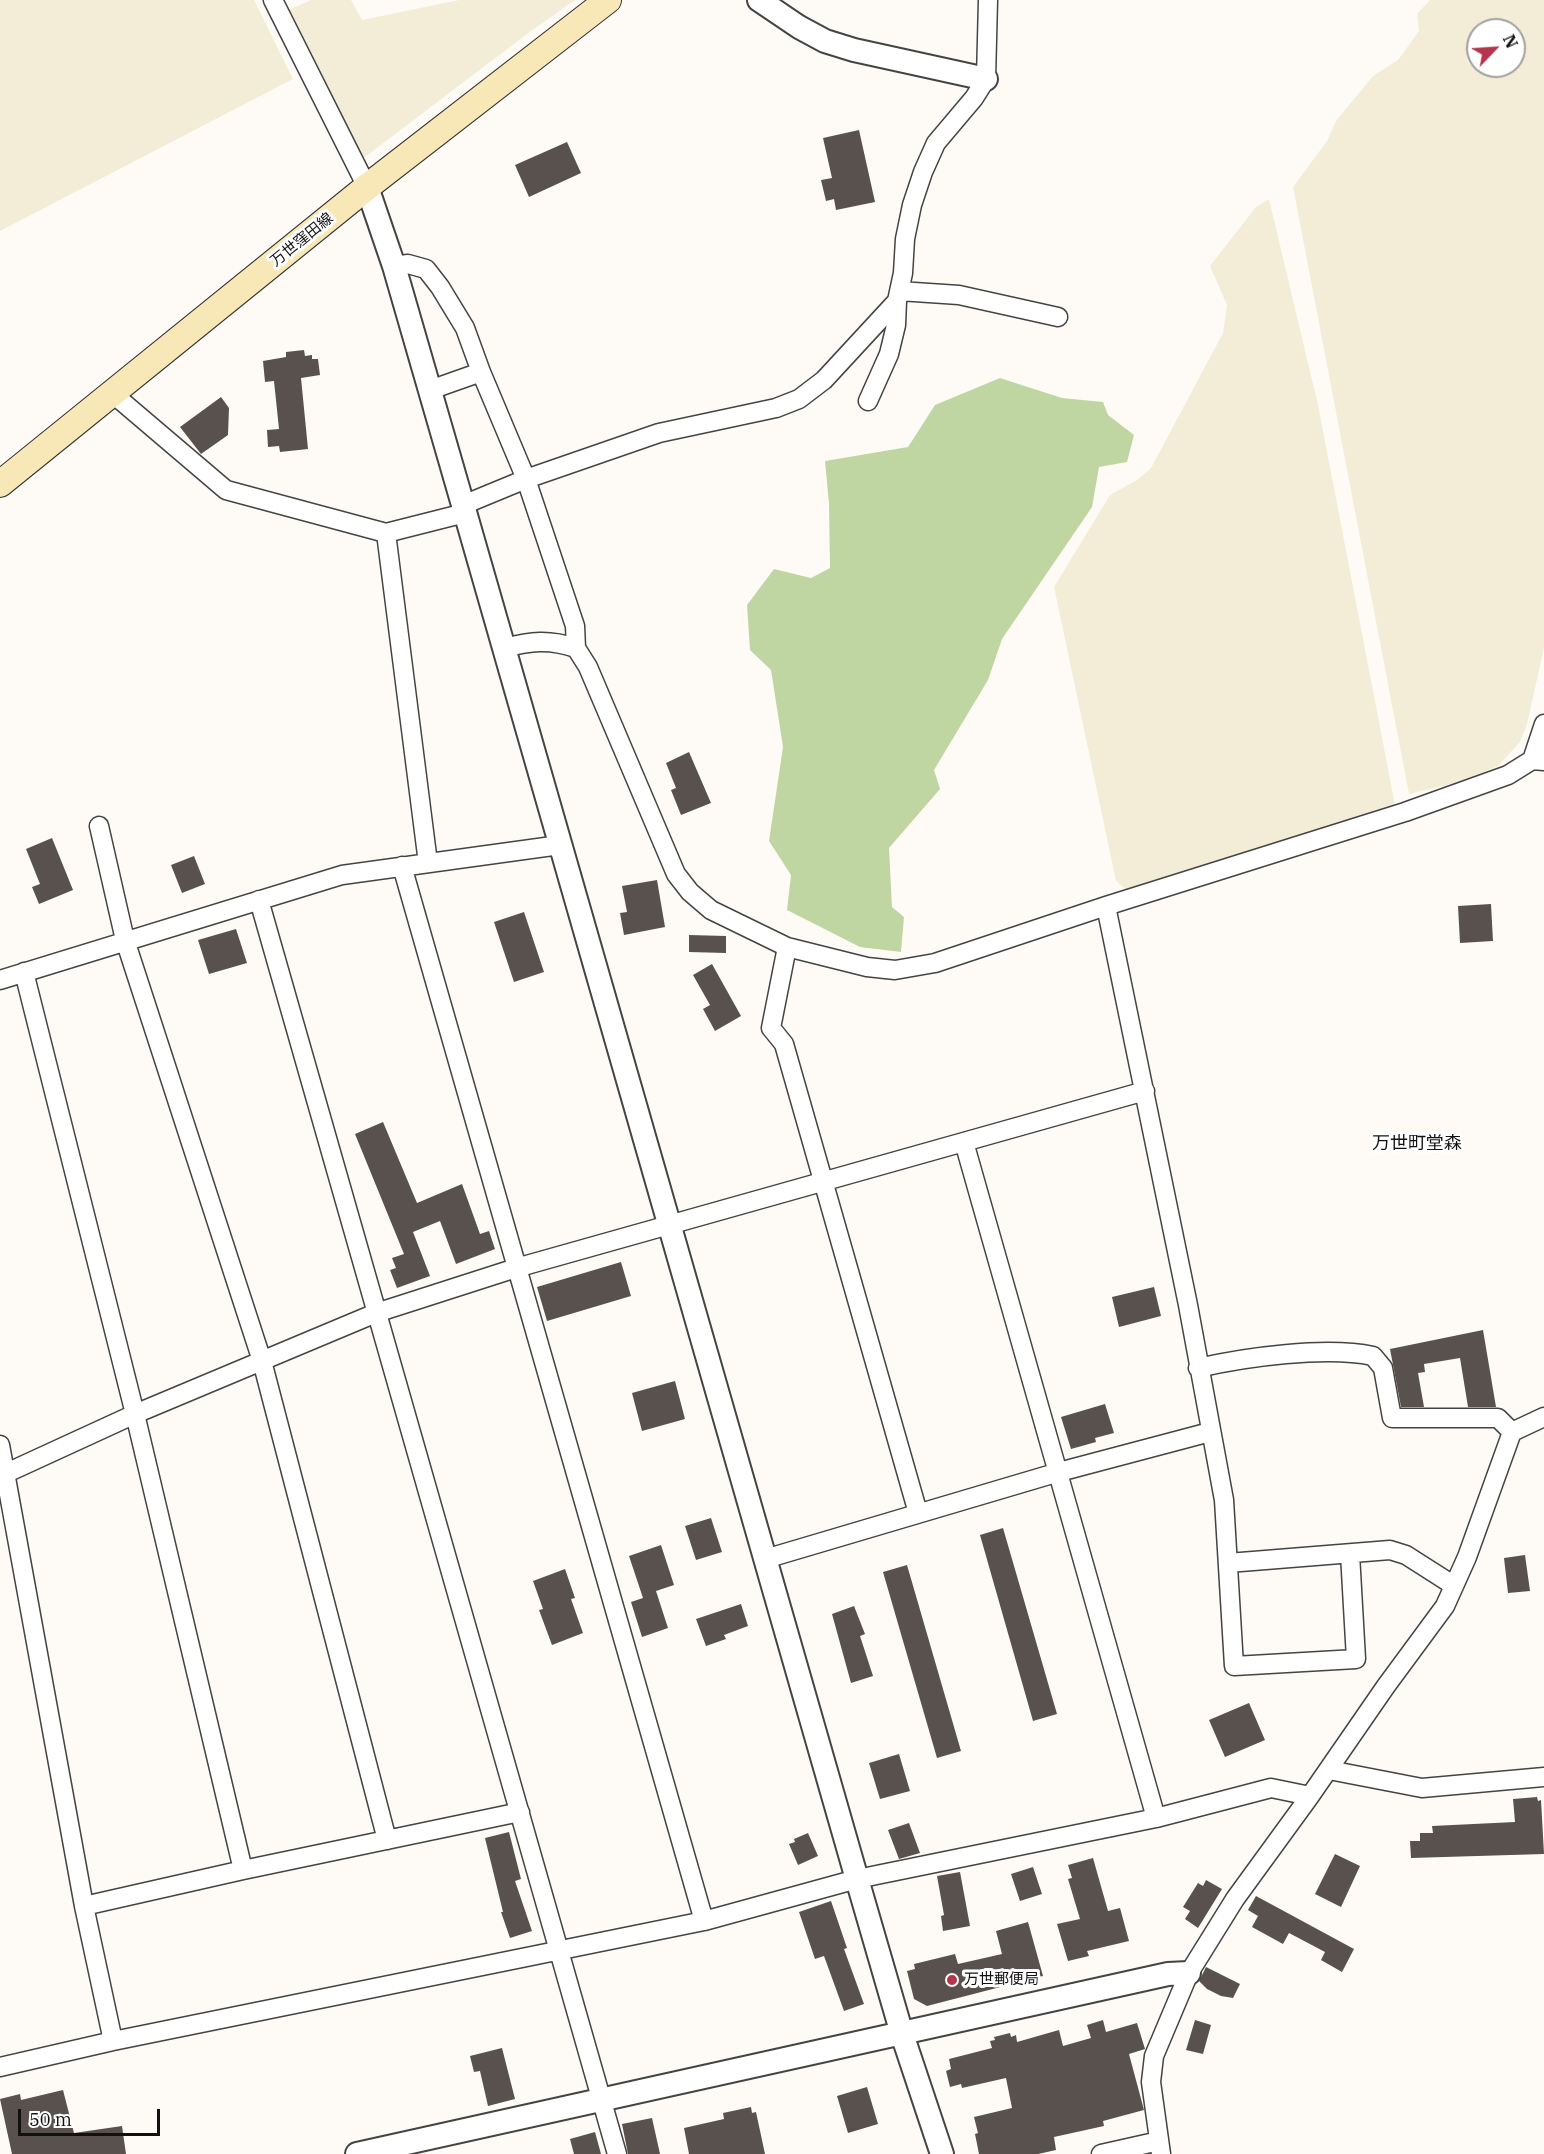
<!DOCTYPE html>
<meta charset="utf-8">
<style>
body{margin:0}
#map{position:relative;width:1544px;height:2154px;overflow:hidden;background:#fefbf6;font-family:"IBM Plex Serif",serif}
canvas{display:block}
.north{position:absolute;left:1466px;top:18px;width:60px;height:60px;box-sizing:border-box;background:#fff;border:2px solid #a0a0a0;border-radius:50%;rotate:65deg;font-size:16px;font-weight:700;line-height:24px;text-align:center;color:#111}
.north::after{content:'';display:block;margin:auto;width:21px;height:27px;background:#b5354b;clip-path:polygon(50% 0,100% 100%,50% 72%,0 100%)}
.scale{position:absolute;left:18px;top:2109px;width:142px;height:27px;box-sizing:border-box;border:3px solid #111;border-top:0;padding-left:8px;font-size:18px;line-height:21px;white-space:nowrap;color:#111;-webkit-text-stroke:4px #fff;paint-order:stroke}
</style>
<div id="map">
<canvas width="1544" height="2154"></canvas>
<div class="north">N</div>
<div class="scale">50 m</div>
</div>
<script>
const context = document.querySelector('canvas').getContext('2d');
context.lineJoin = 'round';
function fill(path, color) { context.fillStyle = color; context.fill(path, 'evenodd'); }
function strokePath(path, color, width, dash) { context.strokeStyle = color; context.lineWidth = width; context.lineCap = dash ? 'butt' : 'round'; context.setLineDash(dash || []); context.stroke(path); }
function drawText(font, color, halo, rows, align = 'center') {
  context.font = font + ' "IBM Plex Serif","Noto Sans JP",serif'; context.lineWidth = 6; context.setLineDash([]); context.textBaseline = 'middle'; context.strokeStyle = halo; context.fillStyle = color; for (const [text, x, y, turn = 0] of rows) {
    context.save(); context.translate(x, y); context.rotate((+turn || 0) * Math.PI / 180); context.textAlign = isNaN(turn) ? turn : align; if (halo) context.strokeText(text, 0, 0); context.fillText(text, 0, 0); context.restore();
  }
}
fill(new Path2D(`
 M0,0H254L293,79L0,231Z
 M311,0H351L362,20L459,0H575L531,31L361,160L286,11Z
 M1430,0H1544V648L1527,724L1520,742L1498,766L1463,781L1409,794L1293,187L1327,141L1336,121L1373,76L1398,60L1419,31L1417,14ZM1478,30H1514V66H1478Z
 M1269,199L1318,405L1395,805L1128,891L1116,881L1054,587L1110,495L1137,480L1151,468L1223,333L1227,305L1210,266L1256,207Z`), '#f3edd7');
fill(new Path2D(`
 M1000,378L1062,398L1103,402L1108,415L1134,435L1127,462L1099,467L1092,507L1002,639L988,680L934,770L940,789L889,848L892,907L904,917L901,952L860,947L787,910L791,875L769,841L783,747L771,670L750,650L747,605L774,569L811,578L830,568L829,504L825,461L908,447L935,405Z`), '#c0d6a2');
fill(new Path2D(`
 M859,130L875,202L836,210L834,199L826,201L821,180L832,178L823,138Z
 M567,142L581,173L529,197L515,165Z
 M304,350L305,356L312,355V359H318L320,375L301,378L308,449L280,452L279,446L268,447L267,430L279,429L274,381L265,382L263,361L286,357V352Z
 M221,397L229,408L228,435L201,454L180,427Z
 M689,752L711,803L681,815L671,790L676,788L666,763Z
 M52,838L73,890L39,904L32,887L40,884L26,849Z
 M194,856L205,884L182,893L171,865Z
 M657,880L665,927L624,935L620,913L627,912L622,886Z
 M1491,904L1493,941L1460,943L1458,906Z
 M524,912L544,972L514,982L494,922Z
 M236,929L247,963L209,974L198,940Z
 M689,935L726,936V953L689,952Z
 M712,964L741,1016L715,1031L703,1009L710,1005L693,975Z
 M383,1122L417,1203L462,1184L480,1234L489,1231L495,1249L456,1264L440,1221L413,1232L430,1276L397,1288L390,1270L396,1268L392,1258L404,1254L355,1134Z
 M621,1262L631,1296L547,1321L537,1287Z
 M1154,1287L1161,1316L1119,1327L1112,1297Z
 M1483,1330L1496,1407H1468L1460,1358L1424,1364L1425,1372L1418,1373L1424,1407H1401L1390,1349Z
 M675,1381L685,1419L642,1431L632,1393Z
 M1105,1404L1114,1433L1095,1438L1096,1442L1071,1449L1061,1417Z
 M711,1518L722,1552L696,1560L685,1526Z
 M1003,1528L1057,1714L1033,1721L980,1535Z
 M661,1545L674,1585L656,1591L668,1628L642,1637L631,1602L643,1598L629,1556Z
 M1525,1555L1530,1591L1508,1593L1504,1558Z
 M907,1565L961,1751L937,1758L883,1572Z
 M565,1569L575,1598L571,1599L583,1633L552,1645L539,1610L543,1609L533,1581Z
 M741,1604L748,1626L724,1635L726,1639L706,1646L696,1619Z
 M854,1606L865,1634L860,1636L873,1676L851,1683L832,1614Z
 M1249,1703L1265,1740L1225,1757L1209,1720Z
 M899,1754L910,1791L880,1799L869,1763Z
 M1537,1797L1538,1801L1541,1800L1544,1854L1411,1858L1410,1841H1420V1833H1433L1432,1826L1515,1822L1513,1799Z
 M909,1823L920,1853L899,1859L888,1830Z
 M509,1832L521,1879L515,1881L532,1931L510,1938L501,1912H503L485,1838Z
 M808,1833L818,1856L798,1865L789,1844L795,1842L794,1839Z
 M1335,1854L1360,1866L1341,1907L1315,1894Z
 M1093,1858L1108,1911L1120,1908L1129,1941L1087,1951L1089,1956L1068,1961L1057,1924L1080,1919L1068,1879L1072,1878L1068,1865Z
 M1033,1867L1042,1894L1020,1901L1011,1874Z
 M960,1872L970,1926L943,1931L941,1916L944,1915L937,1876Z
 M1206,1880L1222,1889L1198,1928L1185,1919L1190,1911L1183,1907L1198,1883L1203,1886Z
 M1256,1896L1354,1949L1342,1972L1321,1960L1325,1952L1289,1933L1283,1944L1252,1927L1258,1916L1248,1910Z
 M831,1901L847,1948L844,1949L864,2004L844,2011L824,1956L815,1959L799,1912Z
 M1028,1922L1043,1976L927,2006L914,1999L907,1971L915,1969L914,1964L955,1954L958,1964L1002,1954L996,1931Z
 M1206,1967L1240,1984L1233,1998L1221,1996L1207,1989L1199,1981Z
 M1103,2020L1106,2032L1137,2023L1145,2049L1129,2054L1144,2110L1103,2121L1104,2126L1054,2137L1056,2150L1038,2154H979L975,2134L978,2133L974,2117L1012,2108L1006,2078L962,2088L961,2084L950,2087L946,2071L951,2069L949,2059L992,2048L990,2041L995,2040L994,2037L1010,2033L1011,2037L1016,2035L1017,2042L1059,2030L1063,2046L1091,2038L1087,2025Z
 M1195,2020L1211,2025L1203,2054L1186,2050Z
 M502,2048L515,2099L488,2106L480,2071L474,2072L470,2056Z
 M867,2087L878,2124L848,2133L837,2096Z
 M63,2090L74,2133L122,2126L126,2154H12L0,2099L20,2094L21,2100Z
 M751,2107L752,2113L756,2112L765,2154H689L684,2128L724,2119L723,2113Z
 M652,2118L660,2154H628L622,2124Z
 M595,2132L601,2154H574L570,2139Z`), '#59514e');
const minor = new Path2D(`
 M273,0L367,187
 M394,266L408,264L426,269L440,287L465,328L481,372L526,479L575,626L576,648L588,667L676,874L690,892L711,910L787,947L867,967L895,970L935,963L1106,906L1405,812L1508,775L1532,760L1544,761
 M899,291L959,295L1058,317
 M430,390L481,372
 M112,393L226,490L386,533L465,513
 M868,401L889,354L896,325L897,301L903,273L905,239L912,205L923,172L936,143L974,98L986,79L988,0
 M463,505L526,479L659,433L776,408L799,399L824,380L897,301
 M386,533L428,863
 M504,648C531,641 549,639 576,648
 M1532,760L1544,724
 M99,826L125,940L262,1361L387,1840
 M402,866L704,1921
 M259,900L617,2154
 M1106,906L1188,1305L1224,1500L1234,1666L1356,1659L1350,1554
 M787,947L771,1028L784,1044L918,1513
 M24,972L135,1414L243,1870
 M0,980L342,875L560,845
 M964,1142L1156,1818
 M1198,1368C1246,1357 1326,1346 1373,1356L1383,1368L1392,1418H1498L1512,1432
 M0,1445L84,1906L113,2041
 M0,1476L135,1414L376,1313L516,1268L1145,1091
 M765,1559L1059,1472L1210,1432
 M1228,1563L1390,1550L1406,1555L1453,1585
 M1329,1770L1422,1788L1544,1777
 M84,1906L243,1870L520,1812
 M0,2067L113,2041L704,1921L857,1879L1156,1818L1271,1788L1310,1796
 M1101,2154L1159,2141
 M1161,2154L1151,2082L1154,2056L1189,1973L1235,1899L1310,1796L1386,1686L1445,1606L1467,1557L1512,1432L1544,1417`);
const tertiary = new Path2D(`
 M759,0L799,27L825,41L854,50L986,79
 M367,187L394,266L463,505L857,1879L902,2034L942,2154
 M357,2154L1168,1974L1189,1973`);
const secondary = new Path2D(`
 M0,484L367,187L608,0`);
strokePath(minor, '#444', 21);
strokePath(tertiary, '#444', 26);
strokePath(secondary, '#333', 28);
strokePath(minor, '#fff', 18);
strokePath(tertiary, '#fff', 22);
strokePath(secondary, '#f8e8b7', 26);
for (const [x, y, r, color] of [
 [952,1980,6,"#b5354b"]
]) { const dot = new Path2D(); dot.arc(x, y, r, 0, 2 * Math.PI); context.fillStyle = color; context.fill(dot); strokePath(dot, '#fff', 2); }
drawText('15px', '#111', '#fff', [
 ["万世窪田線",302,240,-39]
]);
drawText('15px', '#111', '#fff', [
 ["万世郵便局",964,1980]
], 'left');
drawText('18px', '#111', '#fff', [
 ["万世町堂森",1417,1144]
]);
</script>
